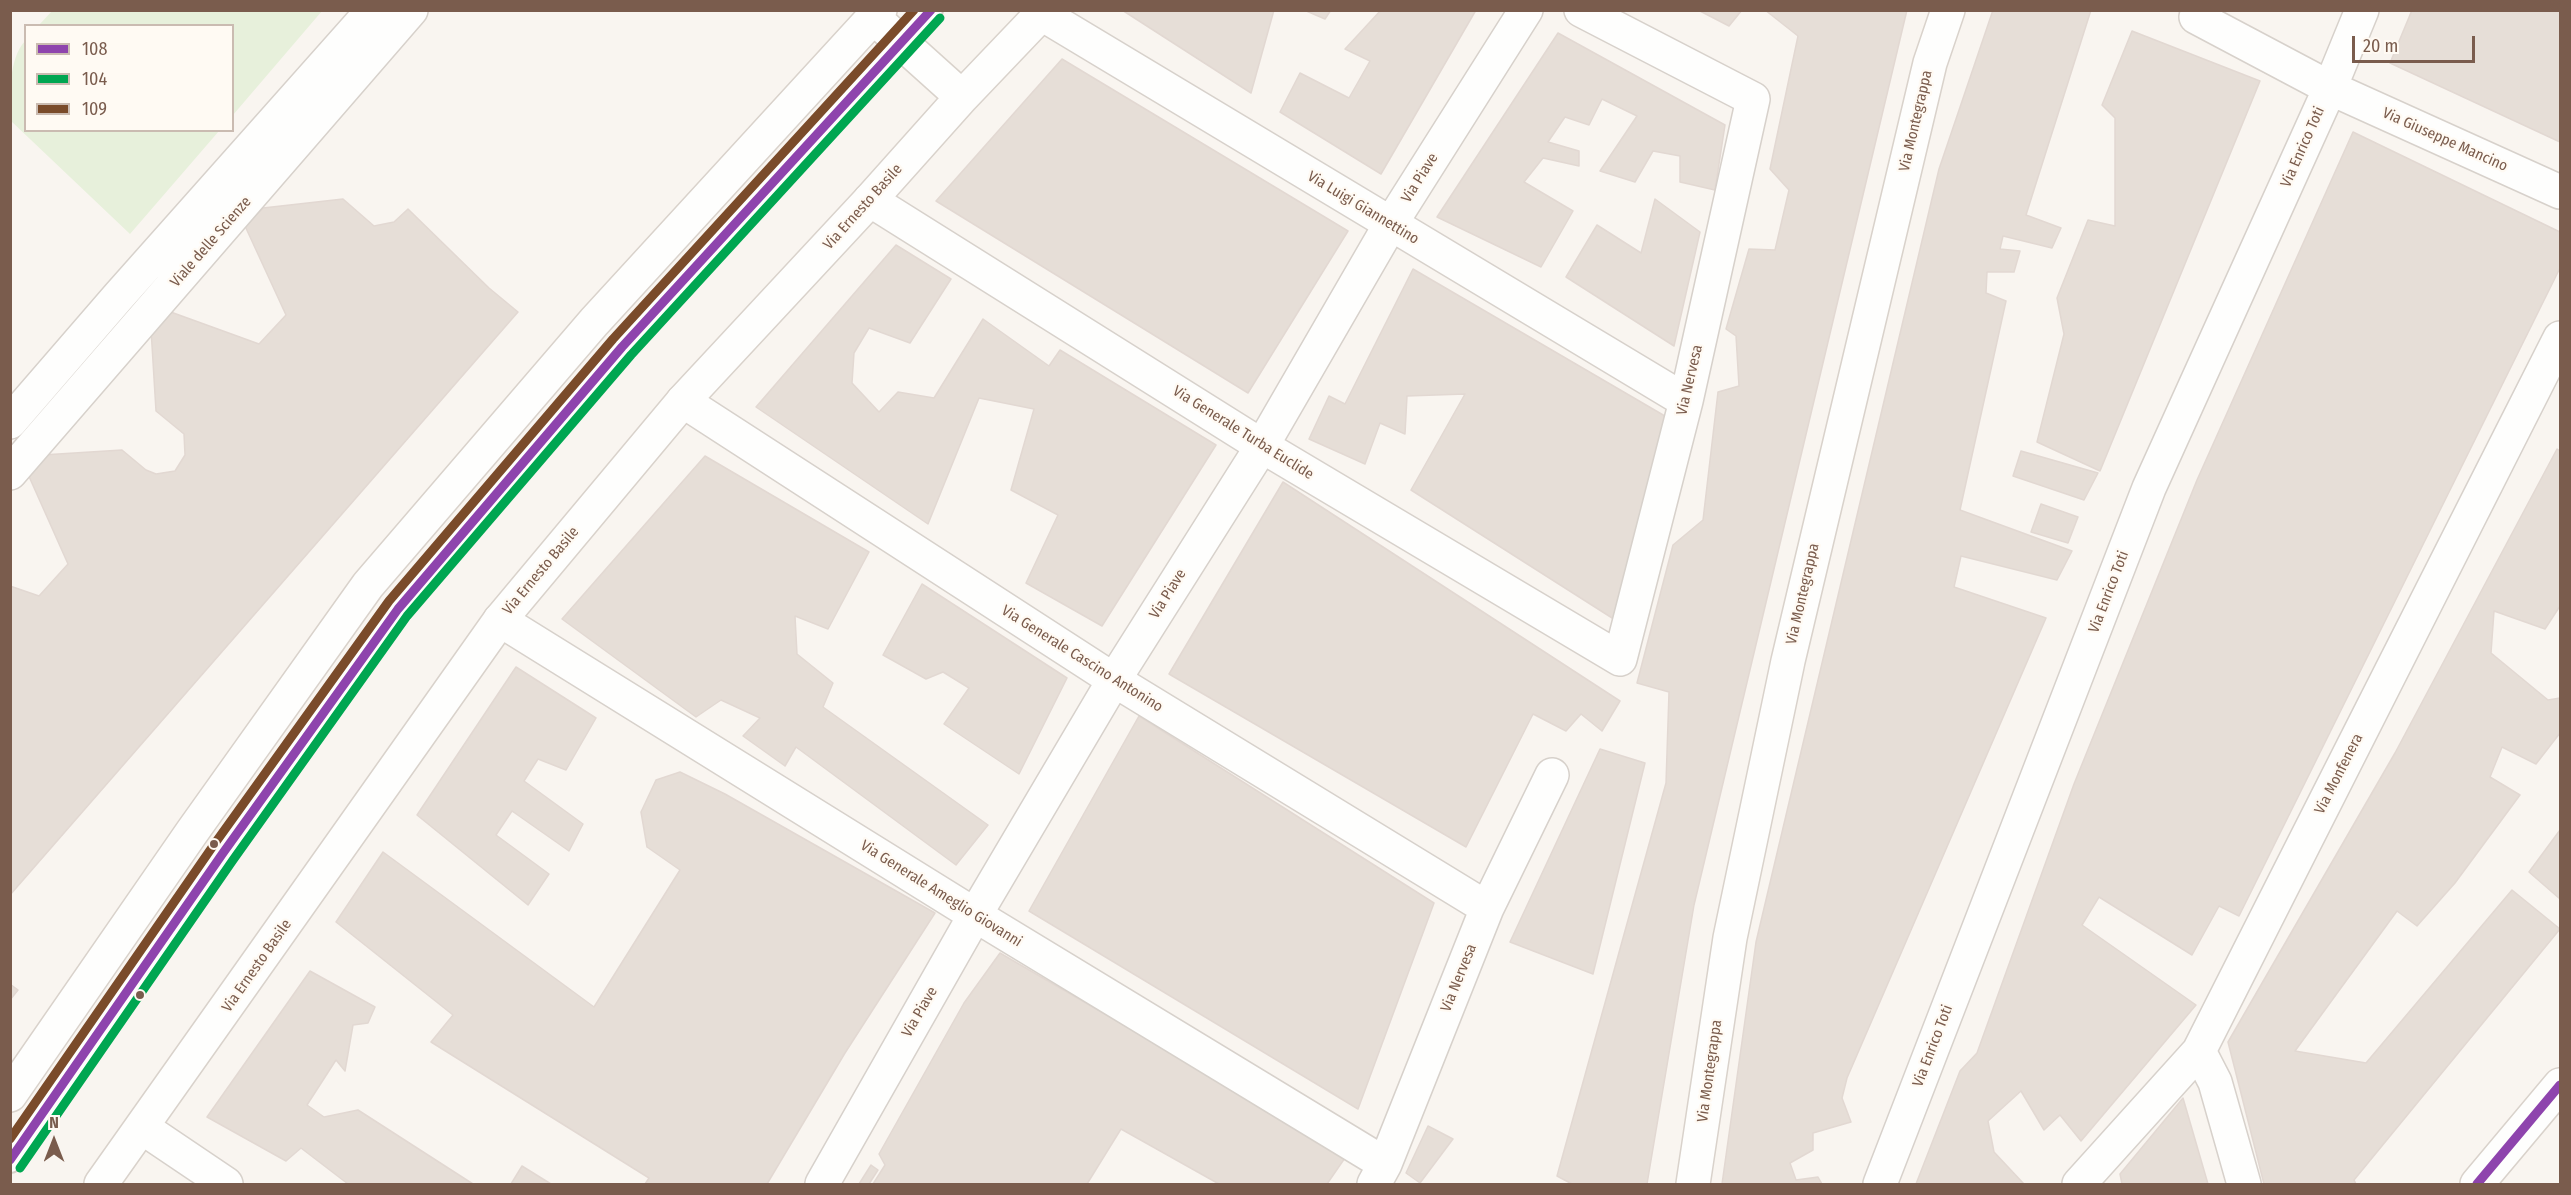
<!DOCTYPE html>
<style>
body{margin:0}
#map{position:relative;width:2571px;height:1195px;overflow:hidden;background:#f9f5f0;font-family:"Fira Sans Condensed",sans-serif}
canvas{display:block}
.frame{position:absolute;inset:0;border:12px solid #7a5c4d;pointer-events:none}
.legend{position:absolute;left:24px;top:24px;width:210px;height:108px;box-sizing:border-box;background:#fffaf3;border:2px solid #cabbb1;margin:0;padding:8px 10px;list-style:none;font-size:18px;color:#7a5c4d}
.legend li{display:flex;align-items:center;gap:12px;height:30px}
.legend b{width:30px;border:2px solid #cabbb1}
.north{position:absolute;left:24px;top:1111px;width:60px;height:60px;-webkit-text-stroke:4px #fffaf3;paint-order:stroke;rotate:0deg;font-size:16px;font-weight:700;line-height:24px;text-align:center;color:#7a5c4d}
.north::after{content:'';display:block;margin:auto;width:21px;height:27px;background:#7a5c4d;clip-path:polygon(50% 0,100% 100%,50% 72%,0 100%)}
.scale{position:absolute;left:2352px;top:36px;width:123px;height:27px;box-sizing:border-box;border:3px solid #7a5c4d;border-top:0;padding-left:8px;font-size:18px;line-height:21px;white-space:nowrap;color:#7a5c4d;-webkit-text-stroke:4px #fffaf3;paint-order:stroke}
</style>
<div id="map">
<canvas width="2571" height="1195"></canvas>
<div class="frame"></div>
<ul class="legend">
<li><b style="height:8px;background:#8e44ad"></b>108</li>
<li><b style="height:8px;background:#00a651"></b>104</li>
<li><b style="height:8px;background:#7a4b2a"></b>109</li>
</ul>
<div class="north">N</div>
<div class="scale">20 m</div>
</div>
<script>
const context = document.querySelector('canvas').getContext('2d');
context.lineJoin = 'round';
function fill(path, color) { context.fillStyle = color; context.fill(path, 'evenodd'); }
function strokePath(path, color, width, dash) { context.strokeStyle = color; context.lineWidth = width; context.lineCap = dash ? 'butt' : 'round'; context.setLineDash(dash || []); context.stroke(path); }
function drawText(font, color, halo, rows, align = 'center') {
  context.font = font + ' "Fira Sans Condensed",sans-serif'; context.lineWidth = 4.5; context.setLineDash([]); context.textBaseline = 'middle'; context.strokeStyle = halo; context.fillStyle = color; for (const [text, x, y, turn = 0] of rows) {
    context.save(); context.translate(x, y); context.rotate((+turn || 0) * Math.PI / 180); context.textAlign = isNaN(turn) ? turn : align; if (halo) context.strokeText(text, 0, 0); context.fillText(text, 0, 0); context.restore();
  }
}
fill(new Path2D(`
 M52,11V10L322,11L233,115L232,26L39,25Z
 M25,41L26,130L219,131L130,234L11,121C10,96 8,60 25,41Z`), '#e7f0db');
const building = new Path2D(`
 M1122,10H1274L1251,93Z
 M1304,10H1331L1325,19Z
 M1381,10H1476L1381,174L1280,112L1300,73L1349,98L1370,61L1345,49Z
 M1698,10H1742L1729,26Z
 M1765,10H1907L1694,905L1647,1184H1572L1557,1176L1666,783L1669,692L1637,683L1673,545L1703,520L1718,392L1739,386L1736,336L1726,329L1749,249L1775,250L1789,190L1770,169L1798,36Z
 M1993,10H2091L2026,215L2061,228L2052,248L2003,236L2000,249L2020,251L2014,272H1987L1986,293L2006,301L1960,510L2072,551L2057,580L1961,556L1954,587L2046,618L1847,1078L1842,1098L1851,1122L1813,1133V1150L1790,1163L1796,1180L1818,1177L1822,1184H1722L1756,942L1939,169Z
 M2412,10H2560V142L2390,63Z
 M2132,31L2260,81L2100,471L2037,442L2064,334L2057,298L2088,220L2115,226V118L2102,105Z
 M1558,33L1725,125L1715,190L1680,182V156L1653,151L1635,182L1600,171L1637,116L1602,99L1589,125L1565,117L1548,142L1579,151V166L1543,158L1524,182L1573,211L1541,267L1437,217Z
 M1062,59L1348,231L1248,393L936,201Z
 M2353,132L2560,232V268L2239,916L2219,906L2192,955L2099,897L2082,925L2196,1005L2081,1141L2060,1115L2044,1130L2021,1091L1988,1121L1994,1152L2024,1184H1916L1960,1071L1977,1053L2074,784L2197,480Z
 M343,199L374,226L394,222L408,209L489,288L518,312L10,895V586L39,596L68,564L27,472L42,455L122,450L146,470L156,474L175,471L185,455L184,434L156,411L151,329L168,311L259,344L286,315L245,226L263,208Z
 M1655,199L1700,232L1674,346L1566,277L1597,225L1641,253Z
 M896,245L951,279L910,343L869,328L854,353L852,383L879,412L898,392L934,398L983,319L1049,366L1060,350L1216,445L1102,626L1026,583L1058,515L1011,490L1034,409L979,398L928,524L756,407Z
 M1413,269L1670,419L1620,623L1411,490L1465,394L1407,396L1405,434L1380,423L1365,464L1309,439L1329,396L1345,404Z
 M2557,449L2560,451V606L2545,629L2494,611L2491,653L2548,700L2560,698V733L2536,764L2502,747L2490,777L2520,795L2455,883L2417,926L2397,911L2295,1051L2366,1063L2512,890L2560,929L2354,1180L2356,1184H2264L2228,1042L2395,753Z
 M2021,451L2098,473L2084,500L2013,476Z
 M705,456L869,552L828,629L795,616L797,654L833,683L823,707L988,825L956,865L796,747L785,766L743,736L760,718L721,700L696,717L562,619Z
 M1283,482L1620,701L1602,731L1581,714L1566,731L1533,714L1466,847L1169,674Z
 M2041,504L2078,517L2068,543L2031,532Z
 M922,584L1067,678L1019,774L944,724L969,688L943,672L926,679L883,655Z
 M516,667L596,718L566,770L538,759L524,781L583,824L569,851L512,811L496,835L549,874L528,905L417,815Z
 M1139,716L1434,903L1358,1109L1029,911Z
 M1600,749L1645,763L1593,974L1510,942Z
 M680,772L725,794L935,913L845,1053L767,1184H645L649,1178L431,1042L453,1015L336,922L383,852L594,1007L680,870L647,847L641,812L656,780Z
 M2560,830V899L2529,872Z
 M1000,953L1347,1155L1327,1184H1219L1121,1129L1087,1184H873L885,1165L879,1154L964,1003Z
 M310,971L375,1007L368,1023L353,1025L345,1071L336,1060L307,1105L324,1117L358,1110L473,1184H348L301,1148L286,1161L207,1117Z
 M10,984L18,990L10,1000Z
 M2183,1098L2208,1184H2122L2120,1174Z
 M1428,1126L1453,1139L1420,1183L1406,1173Z
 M871,1165L878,1170L869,1184H859Z
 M522,1166L551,1184H511Z`);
fill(building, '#e6ded7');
strokePath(building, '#e2d8d2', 1.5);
const lane = new Path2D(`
 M10,1161L223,853L398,609L622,347L931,10`);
const street = new Path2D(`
 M1042,14L1686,401
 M2196,17L2330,88L2560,192
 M870,200L1262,446L1620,659L1686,401L1753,99L1581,10
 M683,401L1114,680L1487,908
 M10,422L118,297L373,10
 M10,473L411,10
 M500,620L975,915L1385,1164
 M2199,1051L2215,1082L2244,1184
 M143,1128L226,1184
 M822,1184L975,915L1114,680L1262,446L1390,225L1526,10
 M1374,1184L1385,1164L1487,908L1552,775
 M1880,1184L2149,488L2330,88L2362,10
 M2079,1184L2199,1051L2560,338`);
const secondary = new Path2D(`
 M873,17L962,97
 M10,1095L192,832L368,585L594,322L880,10
 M101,1184L500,620L683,401L870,200L962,97L1045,10
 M1693,1184L1730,938L1788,661L1930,63L1948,10
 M2477,1184L2560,1085`);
strokePath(lane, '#d7d1cb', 26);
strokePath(street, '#d7d1cb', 36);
strokePath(secondary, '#d9d2cb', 36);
strokePath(lane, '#fefefd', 22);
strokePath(street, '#fefefd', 33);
strokePath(secondary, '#fefefd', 33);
strokePath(new Path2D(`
 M10,1160L223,853L398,609L622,347L931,10
 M2477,1184L2560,1085`), '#8e44ad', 9);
strokePath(new Path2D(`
 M20,1168L233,860L407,616L631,355L940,18`), '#00a651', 9);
strokePath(new Path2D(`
 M10,1139L213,846L389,601L613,339L914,10`), '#7a4b2a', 9);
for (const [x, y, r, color] of [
 [214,844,5,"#7a5c4d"],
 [140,995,5,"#7a5c4d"]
]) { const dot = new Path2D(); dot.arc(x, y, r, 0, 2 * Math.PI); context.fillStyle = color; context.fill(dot); strokePath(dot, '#fffaf3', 2); }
drawText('15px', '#7a5c4d', '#fffaf3', [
 ["Via Montegrappa",1916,121,-77],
 ["Via Giuseppe Mancino",2445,140,24],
 ["Via Enrico Toti",2303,147,-66],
 ["Via Piave",1420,178,-58],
 ["Via Ernesto Basile",863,207,-48],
 ["Via Luigi Giannettino",1363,208,31],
 ["Viale delle Scienze",211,242,-49],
 ["Via Nervesa",1690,380,-77],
 ["Via Generale Turba Euclide",1243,433,32],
 ["Via Ernesto Basile",541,571,-50],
 ["Via Enrico Toti",2109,592,-69],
 ["Via Piave",1168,594,-58],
 ["Via Montegrappa",1803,594,-77],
 ["Via Generale Cascino Antonino",1082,659,32],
 ["Via Monfenera",2339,774,-63],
 ["Via Generale Ameglio Giovanni",941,894,32],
 ["Via Ernesto Basile",257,966,-55],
 ["Via Nervesa",1459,978,-68],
 ["Via Piave",920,1012,-60],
 ["Via Enrico Toti",1933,1046,-69],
 ["Via Montegrappa",1710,1071,-82]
]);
</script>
